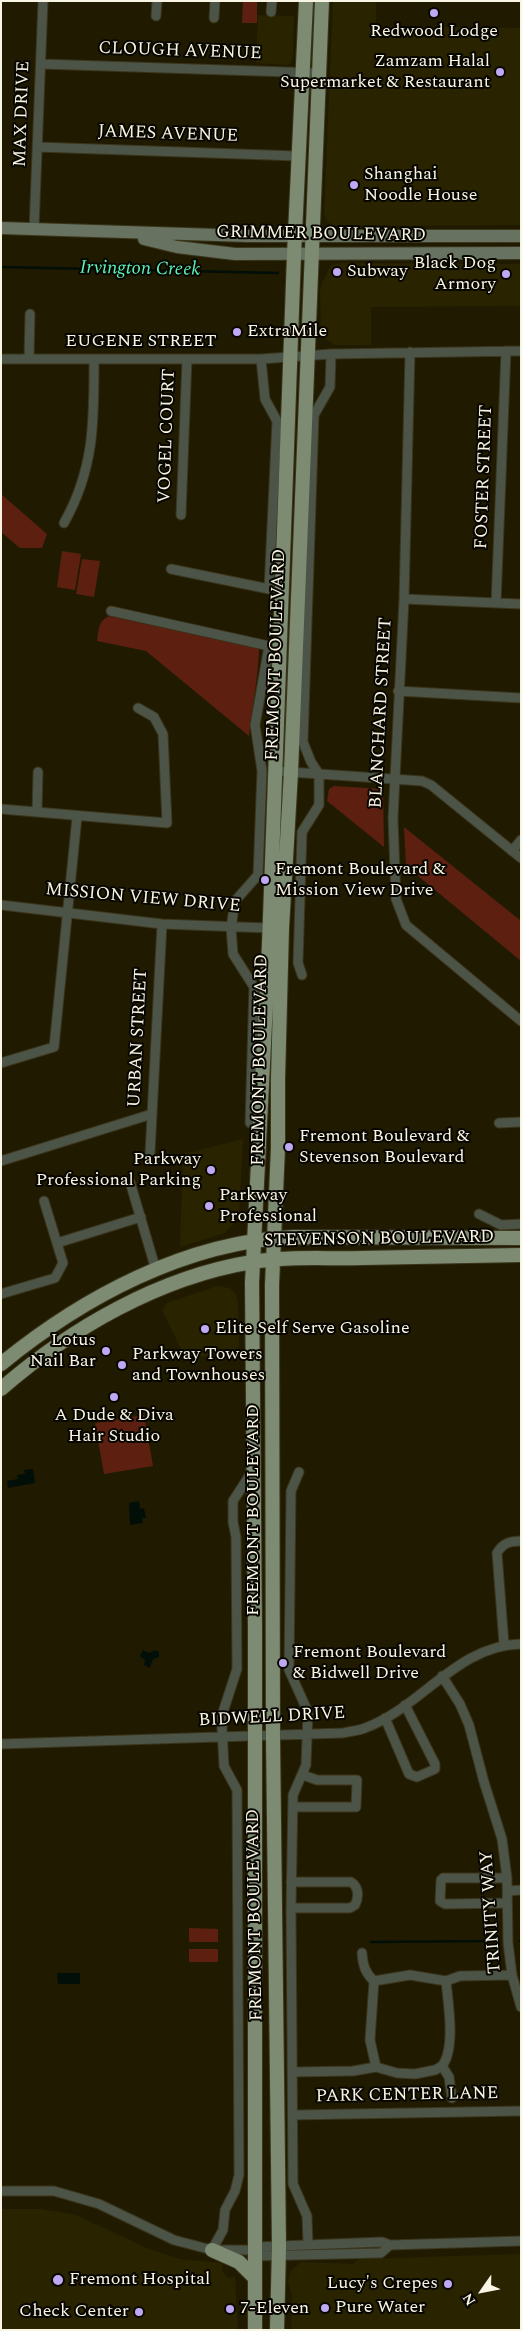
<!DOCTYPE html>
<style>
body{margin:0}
#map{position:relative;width:522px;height:2331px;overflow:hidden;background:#201b00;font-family:Spectral,serif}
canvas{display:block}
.frame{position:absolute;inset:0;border:2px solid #f8f5e4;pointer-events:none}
.north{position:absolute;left:457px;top:2266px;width:50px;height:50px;-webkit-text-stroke:4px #080600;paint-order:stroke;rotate:237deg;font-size:14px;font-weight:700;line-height:20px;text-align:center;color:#f8f5e4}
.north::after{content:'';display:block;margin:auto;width:18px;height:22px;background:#f8f5e4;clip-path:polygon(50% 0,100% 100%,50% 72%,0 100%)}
</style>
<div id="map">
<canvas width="522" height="2331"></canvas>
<div class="frame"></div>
<div class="north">N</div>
</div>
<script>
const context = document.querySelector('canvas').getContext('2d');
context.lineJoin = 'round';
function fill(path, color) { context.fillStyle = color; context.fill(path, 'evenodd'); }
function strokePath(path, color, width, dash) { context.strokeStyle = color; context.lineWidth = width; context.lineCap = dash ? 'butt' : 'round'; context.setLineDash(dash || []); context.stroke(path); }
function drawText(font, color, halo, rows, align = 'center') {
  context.font = font + ' Spectral,serif'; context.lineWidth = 4; context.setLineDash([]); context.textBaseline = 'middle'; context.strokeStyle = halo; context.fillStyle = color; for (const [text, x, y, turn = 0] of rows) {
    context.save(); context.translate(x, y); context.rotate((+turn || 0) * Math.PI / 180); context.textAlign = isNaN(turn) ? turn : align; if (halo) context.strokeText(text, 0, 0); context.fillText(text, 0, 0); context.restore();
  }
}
fill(new Path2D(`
 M333,1H376V26L521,28V225L335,226L327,222L324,214Z
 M258,15L294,16L293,55L291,63L287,65L256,63Z
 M343,263L521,264V306L371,307V345H335L324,338L321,333L320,290L322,283L331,265Z
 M243,1139L239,1217L225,1233L180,1247L183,1154Z
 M217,1286L230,1288L236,1294L238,1301L239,1347L228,1356L185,1357L162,1310L167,1303Z
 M1,2209H42L76,2215L149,2249L180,2259L222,2263L223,2272L228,2278L235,2277L238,2330H1Z
 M521,2254V2330H291L292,2296L288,2280L292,2269L301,2262L353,2264L358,2259Z`), '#292300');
fill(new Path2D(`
 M243,1H257V23H242Z
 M1,494L47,534L42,548H20L1,532Z
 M62,551L81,554L75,590L57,587Z
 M82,559L100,561L94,597L76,594Z
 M110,616L259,649C258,679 252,707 249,736L146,651L97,641C99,630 98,620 110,616Z
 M334,786L383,789L384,847L327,801L329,789Z
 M404,827L521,921V961L406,866Z
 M144,1415L153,1466L104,1474L95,1423Z
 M189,1928L218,1929V1942H189Z
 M189,1949H218V1962H189Z`), '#5d2010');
fill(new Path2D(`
 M33,1469L35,1483L8,1488L7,1481L18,1479L17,1475L25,1474L24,1470Z
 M139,1501L140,1509L144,1508L146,1518H142L143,1523L130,1525L129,1503Z
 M143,1650L149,1653L155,1650L159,1652V1657L153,1659L150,1668L144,1665L145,1660L140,1656Z
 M57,1973H80V1984H58Z`), '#020e08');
strokePath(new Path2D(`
 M1,267L278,273
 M520,1941H521
 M371,1942L494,1941`), '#020e08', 2.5);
const street = new Path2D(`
 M271,12L272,1
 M156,16L157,1
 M214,18L215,1
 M41,64L318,73
 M38,147L297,156
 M34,229L43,1
 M410,352L404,599L393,818L396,899L406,925L521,1021
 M29,358L30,314
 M1,359H261L331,354L521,351
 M181,515L187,359
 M64,523C95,468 94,419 94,359
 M171,569L269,589L277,421L265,399L261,359
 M404,599L521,604
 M496,603L506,351
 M111,611L269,646L255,725L262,771L258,875L235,901L231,928L233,954L254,987L250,1123
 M398,691L521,698
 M275,771L422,781L431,785L521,858
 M1,809L167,823L163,734L154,717L138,708
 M37,812L38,772
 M512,851L521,840
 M1,905L162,924L268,928
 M302,975L298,963L302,832L319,805V774L311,762L303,742L314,415L330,387L331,354
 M1,1063L54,1047L77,817
 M499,1123L521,1122
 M150,1153L162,924
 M1,1161L152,1114
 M130,1182L156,1270
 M479,1214L501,1225L521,1224
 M57,1243L141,1217
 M1,1294L55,1278L63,1263L44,1201
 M299,1472L291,1491L289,1670L308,1712L306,1765L293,1795L291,1908L293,2184L307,2216L308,2245
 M504,1644L497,1553C503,1543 510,1541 521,1541
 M442,1676L460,1704L469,1725L484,1782L502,1839L507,1878L508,1943L512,1975L521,2007
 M385,1718L409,1774L417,1777L435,1769V1764L405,1705
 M1,1744L343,1733C350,1731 358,1731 365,1728C421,1708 457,1645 521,1644
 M293,1807H356L357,1780H317L303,1775
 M508,1891L521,1890
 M507,1903L445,1904L440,1901L441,1880L443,1878H507
 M291,1908H350L355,1905C359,1897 359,1887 351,1882H291
 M362,1953C363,1965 365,1973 374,1981L370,2040L376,2067
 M374,1981L410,1975L446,1981L460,1976L512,1975
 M446,1981C448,2003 456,2048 442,2066L449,2077L452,2098
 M293,2072L353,2071L376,2067L397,2073L415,2074L435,2070L442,2066
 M293,2115L521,2111
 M1,2191H54L99,2204L174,2240L212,2250H251L255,2247L382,2242L390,2245L521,2241
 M212,2250L223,2230L225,2210L235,2191L239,2175L237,1790L224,1766L222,1728V1715L237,1669L236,1537L233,1522V1501L253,1470
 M252,2252L255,2256L381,2253L390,2245`);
const secondary = new Path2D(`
 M1,228L248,236H521
 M144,239L177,247L235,254L521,253`);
const primary = new Path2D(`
 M1,1364C83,1297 186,1242 293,1237L521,1238
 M1,1389C71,1328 160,1277 252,1262C289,1256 325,1259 362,1258C415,1257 468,1256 521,1255
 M212,2250L239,2262L255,2278
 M255,2330V1629L252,1283L269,944L294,255L306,1
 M277,2330L279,2247L273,1737L272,1285L278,1148V1079L282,928L291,772L322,1`);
strokePath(street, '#3a351b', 11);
strokePath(secondary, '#3a351b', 14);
strokePath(primary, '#3a351b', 16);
strokePath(street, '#4c5347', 9);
strokePath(secondary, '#677360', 12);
strokePath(primary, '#7d8b73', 14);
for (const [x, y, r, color] of [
 [434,13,5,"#bfa9f4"],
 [500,72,5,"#bfa9f4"],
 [354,185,5,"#bfa9f4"],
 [337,272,5,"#bfa9f4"],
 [506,274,5,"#bfa9f4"],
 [237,332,5,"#bfa9f4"],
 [265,880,5,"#bfa9f4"],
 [289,1147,5,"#bfa9f4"],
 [211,1170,5,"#bfa9f4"],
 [209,1206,5,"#bfa9f4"],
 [205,1329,5,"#bfa9f4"],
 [106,1351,5,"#bfa9f4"],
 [122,1365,5,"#bfa9f4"],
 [114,1397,5,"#bfa9f4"],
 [283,1663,5,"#bfa9f4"],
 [58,2280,6,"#bfa9f4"],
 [448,2284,5,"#bfa9f4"],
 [325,2308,5,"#bfa9f4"],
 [230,2309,5,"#bfa9f4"],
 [139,2312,5,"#bfa9f4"]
]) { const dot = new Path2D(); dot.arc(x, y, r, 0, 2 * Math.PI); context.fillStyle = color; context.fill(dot); strokePath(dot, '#080600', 2); }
drawText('18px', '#f8f5e4', '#080600', [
 ["Redwood Lodge",434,32,"center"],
 ["Zamzam Halal",490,62,"right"],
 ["Supermarket & Restaurant",490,83,"right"],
 ["Shanghai",364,175],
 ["Noodle House",364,196],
 ["Black Dog",496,264,"right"],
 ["Armory",496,285,"right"],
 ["Subway",347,272],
 ["ExtraMile",247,332],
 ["Fremont Boulevard &",275,870],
 ["Mission View Drive",275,891],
 ["Fremont Boulevard &",299,1137],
 ["Stevenson Boulevard",299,1158],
 ["Parkway",201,1160,"right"],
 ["Professional Parking",201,1181,"right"],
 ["Parkway",219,1196],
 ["Professional",219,1217],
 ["Elite Self Serve Gasoline",215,1329],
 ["Lotus",96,1341,"right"],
 ["Nail Bar",96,1362,"right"],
 ["Parkway Towers",132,1355],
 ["and Townhouses",132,1376],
 ["A Dude & Diva",114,1416,"center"],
 ["Hair Studio",114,1437,"center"],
 ["Fremont Boulevard",293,1653],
 ["& Bidwell Drive",293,1674],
 ["Fremont Hospital",69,2280],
 ["Lucy's Crepes",438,2284,"right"],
 ["Pure Water",335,2308],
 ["7-Eleven",240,2309],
 ["Check Center",129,2312,"right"]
], 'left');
drawText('18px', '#f8f5e4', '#080600', [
 ["CLOUGH AVENUE",180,52,2],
 ["MAX DRIVE",23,114,-88],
 ["JAMES AVENUE",168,135,2],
 ["GRIMMER BOULEVARD",321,235,1],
 ["EUGENE STREET",141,342],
 ["VOGEL COURT",168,436,-88],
 ["FOSTER STREET",485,477,-88],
 ["FREMONT BOULEVARD",277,655,-88],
 ["BLANCHARD STREET",382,713,-87],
 ["MISSION VIEW DRIVE",143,899,5],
 ["URBAN STREET",139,1038,-87],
 ["FREMONT BOULEVARD",261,1060,-89],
 ["STEVENSON BOULEVARD",379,1240,-1],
 ["FREMONT BOULEVARD",254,1510,-90],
 ["BIDWELL DRIVE",272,1718,-3],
 ["TRINITY WAY",492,1912,-94],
 ["FREMONT BOULEVARD",256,1915,-91],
 ["PARK CENTER LANE",407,2096,-1]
]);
drawText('italic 19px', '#5bf3bc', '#080600', [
 ["Irvington Creek",140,270,1]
]);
</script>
